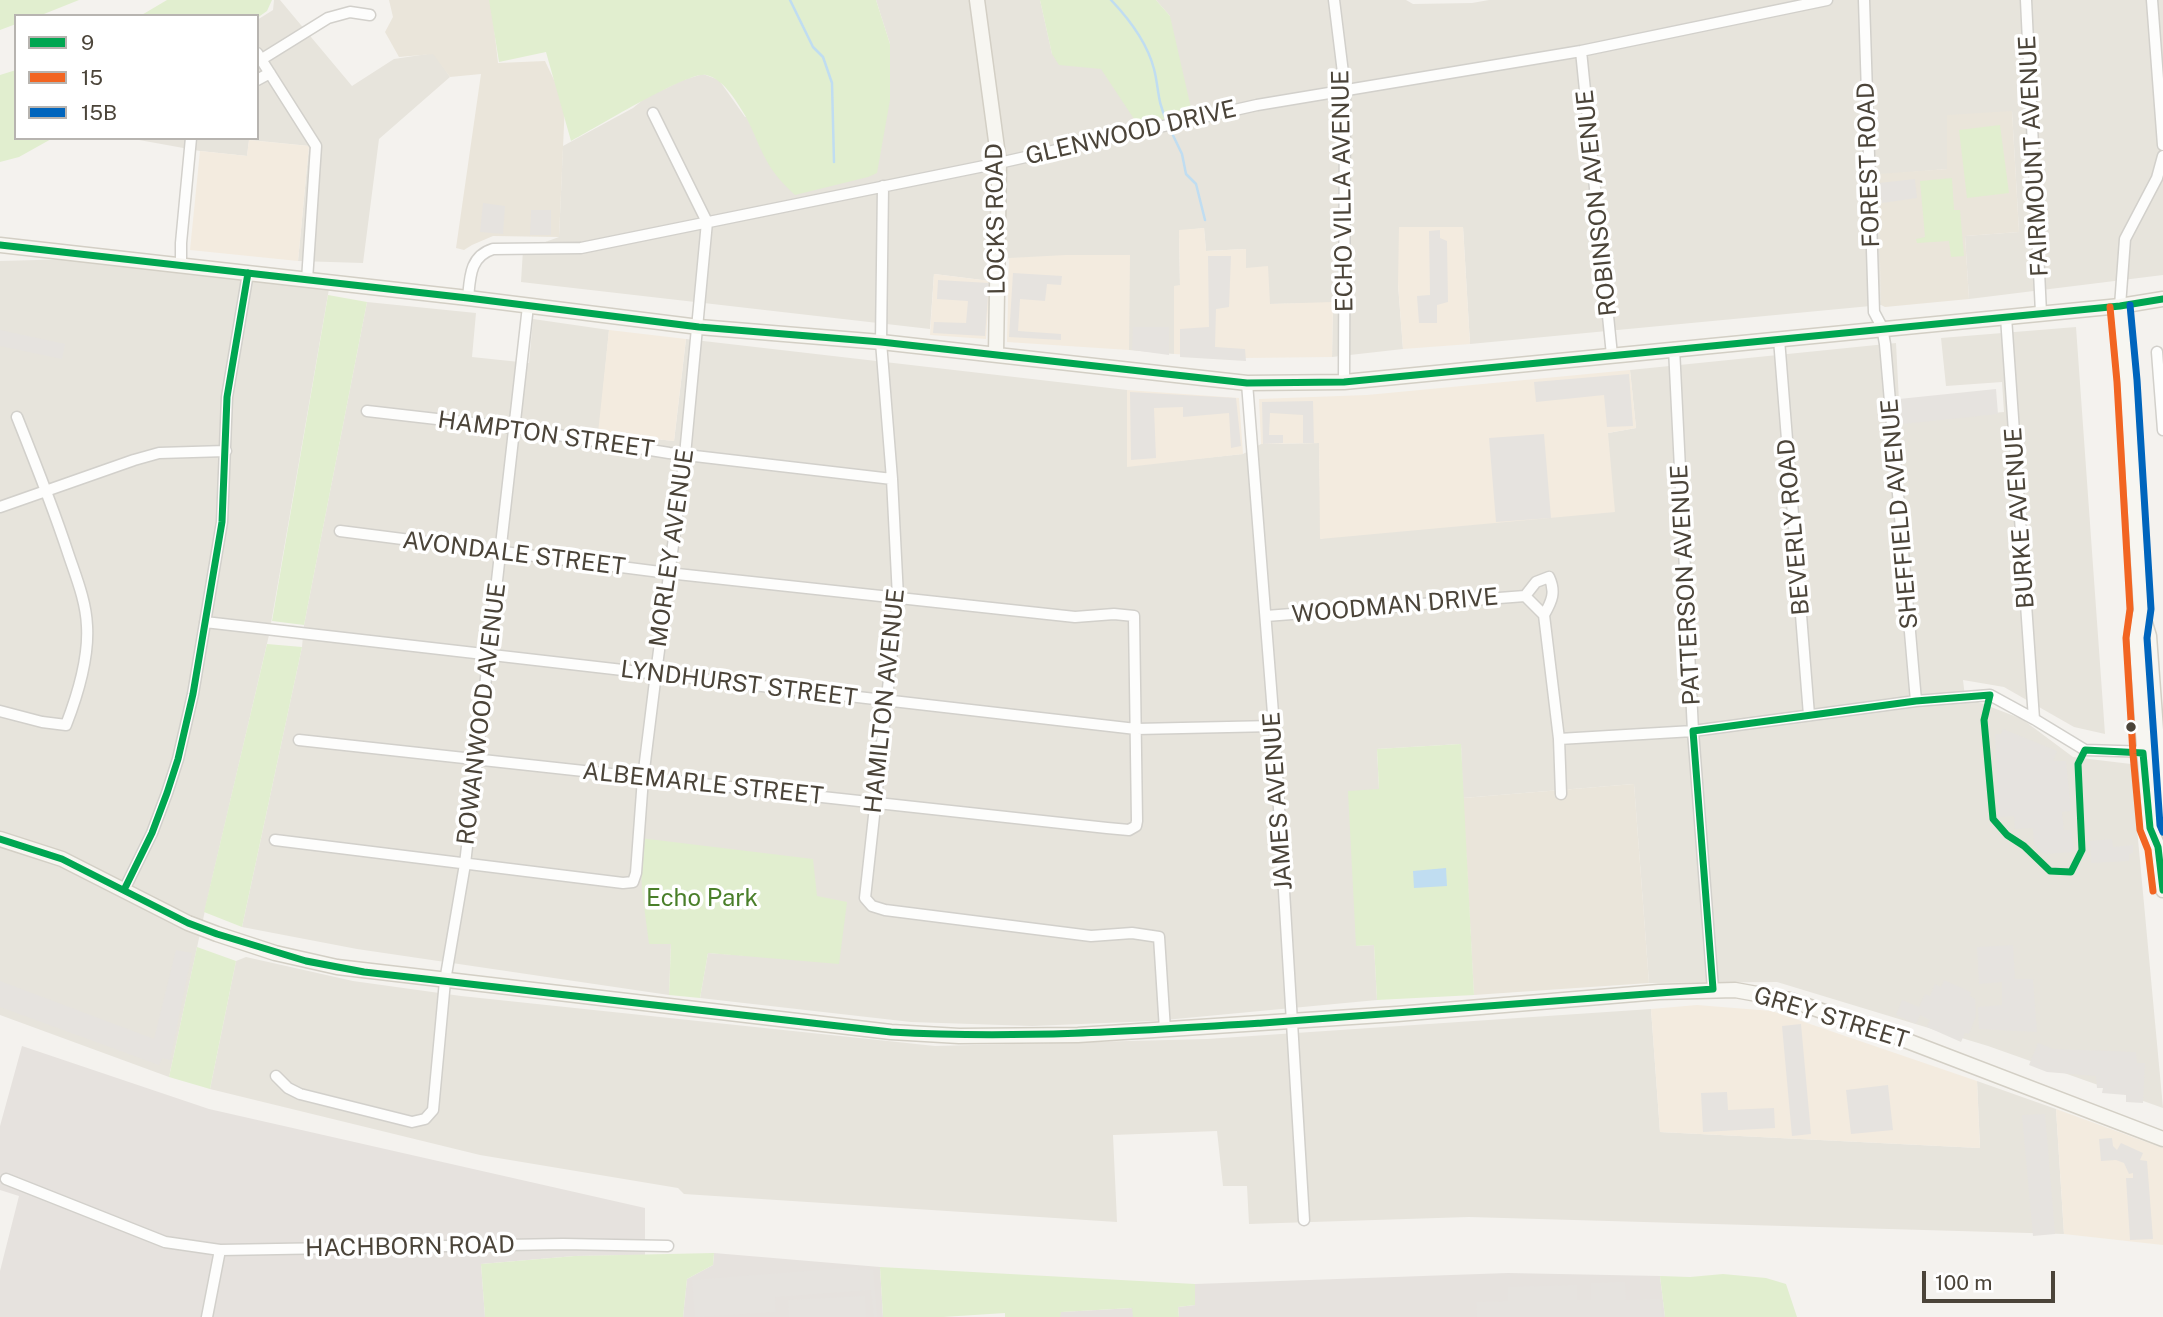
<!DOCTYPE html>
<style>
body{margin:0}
#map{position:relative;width:2163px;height:1317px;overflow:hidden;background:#f4f2ee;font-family:"Public Sans",sans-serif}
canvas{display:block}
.legend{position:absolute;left:14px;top:14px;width:245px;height:126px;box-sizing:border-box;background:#fff;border:2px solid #b7b4b0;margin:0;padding:9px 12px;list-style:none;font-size:21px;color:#4b4439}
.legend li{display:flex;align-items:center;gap:14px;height:35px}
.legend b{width:35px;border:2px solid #b7b4b0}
.scale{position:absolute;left:1922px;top:1271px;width:133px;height:32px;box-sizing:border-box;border:4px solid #4b4439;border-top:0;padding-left:9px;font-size:21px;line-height:24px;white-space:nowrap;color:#4b4439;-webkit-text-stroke:5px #fff;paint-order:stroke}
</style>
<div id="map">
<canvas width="2163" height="1317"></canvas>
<ul class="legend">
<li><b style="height:9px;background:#00a651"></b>9</li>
<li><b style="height:9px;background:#f26522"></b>15</li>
<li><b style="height:9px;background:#0065bd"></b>15B</li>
</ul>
<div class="scale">100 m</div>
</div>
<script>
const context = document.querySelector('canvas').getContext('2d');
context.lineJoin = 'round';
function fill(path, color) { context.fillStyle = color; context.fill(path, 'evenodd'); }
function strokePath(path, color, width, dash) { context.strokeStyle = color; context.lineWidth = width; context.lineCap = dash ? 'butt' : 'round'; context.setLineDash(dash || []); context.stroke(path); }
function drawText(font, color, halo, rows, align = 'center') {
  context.font = font + ' "Public Sans",sans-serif'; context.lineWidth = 7; context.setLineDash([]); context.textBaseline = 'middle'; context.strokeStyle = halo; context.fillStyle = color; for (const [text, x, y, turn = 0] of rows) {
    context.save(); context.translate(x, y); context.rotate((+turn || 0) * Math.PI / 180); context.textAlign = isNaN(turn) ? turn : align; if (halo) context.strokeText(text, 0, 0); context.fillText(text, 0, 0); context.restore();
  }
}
fill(new Path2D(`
 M274,0H280L352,86L394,59L434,53L450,77L379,139L363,263L298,261L309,146L249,140L247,156L200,151L128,138H257V20L273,10Z
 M876,0H1040L1052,54L1170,16L1156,0H1406L1413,4L1472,3L1489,0H2163V275L1969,299L1965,236L2019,232L2012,111L1947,169L1879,175L1881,305L1470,344L1463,227L1398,284L1403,349L1332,357L1333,303L1269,304L1246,268V249L1206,251L1204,228L1179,231L1180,286H1174V354L1129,350V255L988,259L990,281L934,274L930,329L521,282L523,250L559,237L563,146L633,108L644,99L683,80L703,74L719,80L745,117L890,100V44Z
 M110,258L330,283L269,635L209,892L169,1077L0,1015V261Z
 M367,302L476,313L472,357L529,363L533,319L609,330L599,433L674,441L686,339L1127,390V466L1243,454L1261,444L1319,443L1321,539L1608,433L1636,428L1630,370L1896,343L1900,421L2004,412L2002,382L1946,386L1941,338L2076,327L2105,734L2074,727L2004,687L1963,680L1965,697L2022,719L2073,757L2131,764L2163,1108L1988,1046L1777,982L1649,983L1634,784L1463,798L1461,744L1377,749L1379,789L1357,946L1374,945L1377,1000L1154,1021L1032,1026L911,1022L700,998L708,953L767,957L847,902L649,944L671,943L669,995L357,949L242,927L302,647L304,625Z
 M246,957L353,981L461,996L935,1046L1207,1039L1651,1009L1660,1132L1980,1148L1977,1081L2056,1109L2064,1234L1469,1217L1249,1224L1247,1186H1223L1217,1131L1113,1135L1117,1222L684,1194L678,1188L480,1155L210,1089L236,961Z`), '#e7e4dc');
fill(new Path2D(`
 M249,140L309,146L298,261L190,250L200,151L247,156Z
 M1399,227H1463L1470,344L1403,349L1398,284Z
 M1204,228L1206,251L1246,249V268L1268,266L1270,304L1333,302L1332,357L1245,358L1174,354V286L1180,285L1179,230Z
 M1066,255H1130L1129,350L1007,342L1009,258Z
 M934,274L990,281L986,339L930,335Z
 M609,330L686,339L674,441L598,433Z
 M1630,370L1636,428L1608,433L1615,512L1320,539L1319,443L1261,444L1259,399L1367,395Z
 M1127,390L1239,398L1243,454L1127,467Z
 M1697,1005L1772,1011L1977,1081L1980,1148L1660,1132L1651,1009Z
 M2056,1109L2163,1148V1245L2064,1234Z`), '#f3ebdf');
fill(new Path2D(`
 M22,1046L209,1109L645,1208V1255L575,1256L481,1264L485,1317H0V1271L19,1196L0,1190V1126Z
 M714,1253L880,1267L883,1317H683L687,1279L713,1265Z
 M1508,1273L1660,1276L1665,1317H1179L1178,1307L1195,1305V1284Z
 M1133,1308V1317H1060V1312Z`), '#e6e2de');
fill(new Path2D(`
 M389,0H491L498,63L545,61L565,103L559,237L493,236L472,245L464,250L456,248L481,74L450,77L433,54L399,57L385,32L393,17Z
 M2012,111L2019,232L1965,236L1969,299L1885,307L1881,305L1878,174L1947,169V115Z
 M1634,784L1649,983L1474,995L1463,798Z`), '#eae5da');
fill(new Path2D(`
 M0,0H79L39,16H16V24L0,30Z
 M167,0H272L267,11L257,18V16H140Z
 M489,0H876L890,44V100L877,173L868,177L795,195C788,188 781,182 776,175C763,159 756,136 746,117C737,102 724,79 706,75C688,71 594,129 571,141L546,52L499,62Z
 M1040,0H1156L1170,16L1191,108L1168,123L1140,128L1101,69L1059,65L1052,54Z
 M16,70V138H53L19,157L0,162V75Z
 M2000,125L2009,193L1967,198L1959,130Z
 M1952,178L1954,210H1960L1964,256L1951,257L1949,241L1917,243L1916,239L1925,237L1920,181Z
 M328,295L367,302L304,625L272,621Z
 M267,644L302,647L242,927L204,912Z
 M1461,744L1474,995L1377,1000L1374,945L1356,946L1348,791L1379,789L1377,749Z
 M640,838L813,859L817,896L847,902L839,964L708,953L700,998L669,995L671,944H649L642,891Z
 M197,947L236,961L210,1089L169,1077Z
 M714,1253L713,1265L687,1279L683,1317H485L481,1264L575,1256Z
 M880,1267L1195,1284V1305L1178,1307L1179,1317H1133L1132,1308L1061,1312L1060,1317H1005V1313L943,1317H883Z
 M1723,1274L1766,1278L1786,1284L1797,1317H1665L1660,1276L1690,1277Z`), '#e1eecf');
fill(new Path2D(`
 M1915,179L1917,198L1882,203L1879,183Z
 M483,203L505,206L503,234L480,232Z
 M531,210H551V235H530Z
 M1440,230V238L1447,241L1448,302L1437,305V323H1419L1417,296L1430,295L1429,231Z
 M1208,256H1231L1229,307L1216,309L1215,347L1245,349L1246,361L1180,357V329L1209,327Z
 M1013,273L1062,276L1061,285L1047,284L1045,301L1020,299L1018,331L1061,334V340L1009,337Z
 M938,280L989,283L985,336L933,333L934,322L966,323L968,301L937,299Z
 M1133,327H1169V355L1132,350Z
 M0,330L65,344L62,359L0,346Z
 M1629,374L1633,426L1607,427L1604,395L1536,402L1534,382Z
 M1996,389L1998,414L1902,424L1899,399Z
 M1130,392L1236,398L1241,446L1231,448L1229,413L1183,417V407L1154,408L1156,458L1131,460Z
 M1313,401L1314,443H1303V415L1270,413L1269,435H1283V443L1263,444L1262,402Z
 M1544,434L1551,518L1496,522L1489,438Z
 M2003,729L2057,751L2053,761H2066L2071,811L2062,812L2064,830H2071L2074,852L2043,854L2034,844L2033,828L2015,829L2014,816L1999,817L1995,734H2001Z
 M2112,839L2113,847L2133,845V853L2129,854V861L2091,863L2090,841Z
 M2013,945L2015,979H2033L2037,1032L1979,1029L1978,1007L2002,1005V982L1979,984L1977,947Z
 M176,950L192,953L170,1060L162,1058L159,1065L0,1007V981L154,1039Z
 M1944,980L1971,992L1970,996L1975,999L1976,1016L1969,1034L1965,1033L1961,1042L1927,1027L1930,1020L1920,1015L1916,1024L1896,1015L1902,1000L1919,1007L1925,994L1930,996L1935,984L1941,987Z
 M1801,1024L1811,1134L1792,1136L1782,1026Z
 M2038,1043L2053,1049L2136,1052L2137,1063H2145L2143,1103L2126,1102V1095L2102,1093L2103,1088H2097L2096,1076L2047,1072L2029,1065Z
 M1888,1085L1893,1130L1851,1134L1846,1090Z
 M1727,1092L1728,1110L1774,1108L1775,1128L1703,1132L1701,1093Z
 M2045,1114L2055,1234L2033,1236L2022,1115Z
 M2112,1138L2113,1146L2117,1150L2121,1143L2143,1153L2140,1160L2147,1161L2153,1239L2130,1240L2126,1178H2133V1173L2129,1174L2124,1163L2116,1160L2101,1161L2099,1139Z
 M858,1267V1270L873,1269L877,1317H874L871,1290L775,1297L776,1312L695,1317L692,1280Z
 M1625,1282L1626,1300L1660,1299L1662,1317H1477L1476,1302L1508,1301V1287L1577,1285V1300H1591V1283Z
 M865,1296L866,1317H789L788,1300Z`), '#e6e3df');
fill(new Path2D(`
 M1446,868L1447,886L1414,888L1413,871Z`), '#c0ddf1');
strokePath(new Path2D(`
 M790,0L813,47L823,57L832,83L834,162
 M1111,0C1130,20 1147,42 1154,69C1159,88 1157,102 1167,121
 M1169,127L1182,154L1186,174L1196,184L1205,220`), '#c0ddf1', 2.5);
const street = new Path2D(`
 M1334,0L1345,89L1344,382
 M1864,0L1874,312L1882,327L1885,344L1916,701
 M2026,0L2041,313
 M2152,0L2163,145
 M1581,51L1612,355
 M257,53L316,146L307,280
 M262,59L328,18L350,12L370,15
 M257,80L270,73
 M883,186L881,342L892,479L898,597L865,898L872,906L885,910L1091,936L1132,933L1159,937L1165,1030
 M181,266V243L191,138
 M468,298C470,277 470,256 493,249L581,248L999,163L1257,105L1581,51L1827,0
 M2120,306L2125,239L2157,178L2163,156
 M2006,317L2034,719
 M1779,339L1809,715
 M1674,348L1693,731L1713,989
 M2157,352L2163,430
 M1247,383L1274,726L1304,1220
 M367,411L515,428L669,453L892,479
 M0,507L134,460L159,453L226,451
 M1544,615L1559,739L1561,794
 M1266,616L1525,596L1536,582L1549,577C1556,592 1552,601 1544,615L1525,596
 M205,622L1136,729L1274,726
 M0,711L42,722L66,725C78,694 89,659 87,626C86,601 76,577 68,553C53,507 35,462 17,417
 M1559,739L1693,731L1916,701L1990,695L2034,719L2085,750L2151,752
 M299,740L1107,828L1129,830L1136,826L1137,821L1134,616L1114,614L1075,617L668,573L340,531
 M275,840L623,883L633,882L636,873L643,778L656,673L685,455L707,222L653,113
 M124,890L152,833L167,793L178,759L193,694L222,522L227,397L248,273
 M276,1076L288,1088L300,1094L412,1122L425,1119L433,1110L445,981L465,864L528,306
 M6,1179L165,1242L220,1250L563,1244L668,1246
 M207,1317L220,1250`);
const secondary = new Path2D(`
 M977,0L999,163L996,354
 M0,245L468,298L699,327L881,342L1247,383L1344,382L2120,306L2163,299
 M2120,306L2127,381L2141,610L2149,636L2163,824
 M2140,614L2136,637L2150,828L2158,847L2163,890
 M0,839L62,859L188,923L217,934L275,953L337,967L891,1032L959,1036L1078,1035L1397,1014L1659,992L1735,990L1790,1000L1897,1037L2163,1139`);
strokePath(street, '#d2d0cb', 13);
strokePath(secondary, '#d3cfc5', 17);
strokePath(street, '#fdfdfc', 10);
strokePath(secondary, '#f7f6f1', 14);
strokePath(new Path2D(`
 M0,245L468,298L699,327L881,342L1247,383L1344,382L2120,306L2163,299
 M0,839L62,859L188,923L217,934L306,961L364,972L891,1032C1016,1039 1138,1031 1263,1023C1413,1013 1563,1001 1713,989L1693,731L1916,701L1990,695L1984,720L1993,819L2007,835L2024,846L2050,871L2071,872L2082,850L2078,764L2085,750L2143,753L2150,828L2158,847L2163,890
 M124,890L152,833L167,793L178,759L193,694L222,522L227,397L248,273`), '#00a651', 7);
strokePath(new Path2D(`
 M2110,307L2117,382L2130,609L2126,638L2133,754L2140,830L2148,850L2153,891`), '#f26522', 7);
strokePath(new Path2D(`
 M2130,305L2137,380L2151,609L2147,638L2160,825L2163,832`), '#0065bd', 7);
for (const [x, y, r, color] of [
 [2131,727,6,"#4b4439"]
]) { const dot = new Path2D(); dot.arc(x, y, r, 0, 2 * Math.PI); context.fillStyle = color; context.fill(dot); strokePath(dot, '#fff', 2.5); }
drawText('24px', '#4b4439', '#fff', [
 ["GLENWOOD DRIVE",1131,133,-13],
 ["FAIRMOUNT AVENUE",2034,156,-93],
 ["FOREST ROAD",1869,165,-92],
 ["ECHO VILLA AVENUE",1343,191,-91],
 ["ROBINSON AVENUE",1597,203,-96],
 ["LOCKS ROAD",996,219,-91],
 ["HAMPTON STREET",546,435,8],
 ["SHEFFIELD AVENUE",1900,514,-95],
 ["BURKE AVENUE",2020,518,-94],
 ["BEVERLY ROAD",1794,527,-95],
 ["MORLEY AVENUE",672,548,-82],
 ["AVONDALE STREET",514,554,7],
 ["PATTERSON AVENUE",1686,585,-93],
 ["WOODMAN DRIVE",1395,606,-5],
 ["LYNDHURST STREET",739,684,7],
 ["HAMILTON AVENUE",885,701,-84],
 ["ROWANWOOD AVENUE",482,714,-83],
 ["ALBEMARLE STREET",703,784,6],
 ["JAMES AVENUE",1278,801,-94],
 ["GREY STREET",1831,1018,17],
 ["HACHBORN ROAD",410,1247,-1]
]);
drawText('24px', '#4a7f2a', '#fff', [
 ["Echo Park",702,899]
]);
</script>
